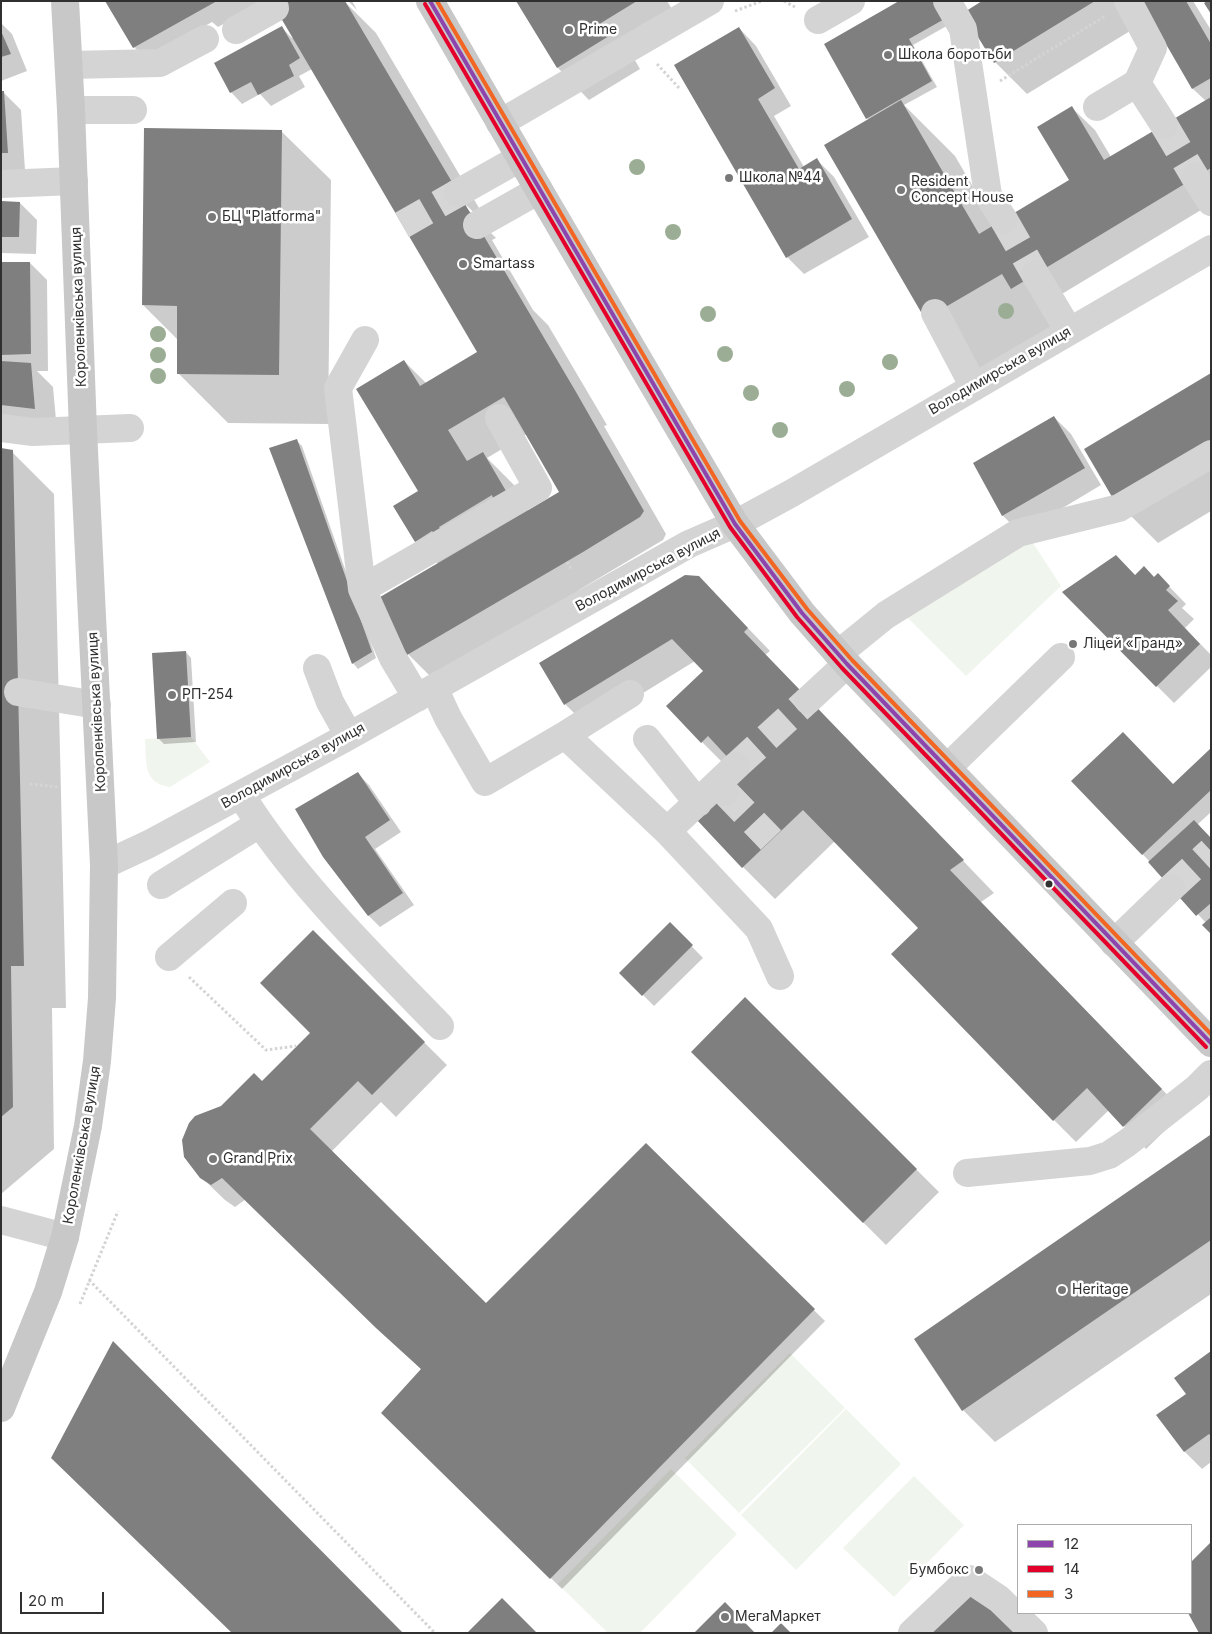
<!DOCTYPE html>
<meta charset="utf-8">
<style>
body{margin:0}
#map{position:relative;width:1212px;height:1634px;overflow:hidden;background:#fff;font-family:Inter,sans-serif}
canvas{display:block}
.frame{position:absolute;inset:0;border:2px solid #303030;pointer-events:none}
.legend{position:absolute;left:1017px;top:1524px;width:175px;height:90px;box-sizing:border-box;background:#fff;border:1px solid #acacac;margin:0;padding:6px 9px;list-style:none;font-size:15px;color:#303030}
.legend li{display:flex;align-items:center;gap:10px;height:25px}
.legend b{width:25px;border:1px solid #acacac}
.scale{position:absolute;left:20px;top:1592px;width:84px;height:22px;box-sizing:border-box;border:2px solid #303030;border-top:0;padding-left:6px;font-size:15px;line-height:18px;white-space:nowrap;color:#303030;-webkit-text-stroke:4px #fff;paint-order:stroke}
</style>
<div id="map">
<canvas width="1212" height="1634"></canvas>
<div class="frame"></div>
<ul class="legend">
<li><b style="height:6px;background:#8e44ad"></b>12</li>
<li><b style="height:6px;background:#e4002b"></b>14</li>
<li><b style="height:6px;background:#f26522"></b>3</li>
</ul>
<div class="scale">20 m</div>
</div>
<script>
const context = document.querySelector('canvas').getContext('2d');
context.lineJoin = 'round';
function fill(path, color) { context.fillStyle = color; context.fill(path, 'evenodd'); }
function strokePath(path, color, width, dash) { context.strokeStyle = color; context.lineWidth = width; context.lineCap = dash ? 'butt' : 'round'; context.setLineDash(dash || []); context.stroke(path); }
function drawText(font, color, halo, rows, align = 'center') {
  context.font = font + ' Inter,sans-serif'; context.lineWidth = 5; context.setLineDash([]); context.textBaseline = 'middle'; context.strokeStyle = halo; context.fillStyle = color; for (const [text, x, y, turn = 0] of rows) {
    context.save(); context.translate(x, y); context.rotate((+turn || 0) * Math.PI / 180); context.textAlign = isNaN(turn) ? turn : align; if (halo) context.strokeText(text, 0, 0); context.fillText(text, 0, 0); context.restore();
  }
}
fill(new Path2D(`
 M1031,540L1061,586L966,676L903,613Z
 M191,737L210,762L170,787C142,783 147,762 145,739Z
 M790,1353L845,1408L739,1513L685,1458Z
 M846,1409L901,1464L796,1570L741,1515Z
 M671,1469L737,1534L640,1633H608L558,1584Z
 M914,1476L964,1525L894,1597L843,1548Z`), '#f0f5ed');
fill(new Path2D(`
 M106,1H264L218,27L212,22L146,59L134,47Z
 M344,1L376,33L492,230L464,203V206L496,238L492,240L533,310L548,325L607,425L604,426L666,534L663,540L579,590L585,601L440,686L408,654L438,564L416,541L419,491L404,361L426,383L479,352L312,69L299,76L305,87L271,106L260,94L242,104L231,92L282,28L292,38ZM527,434L561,492L529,511L514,485L487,458Z
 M348,1H352L357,10Z
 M518,1H667L682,25L632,55L640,69L589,100L558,68Z
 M901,1L952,23L913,45L937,87L904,105L955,156L996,226L1071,181L1072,108L1095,130L1111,157L1206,101L1193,89L1142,1H1193L1211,30V204L1042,306L1055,328L980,372L926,318L869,120L867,118Z
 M984,1H1136L1148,20L1027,94L995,62L965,13Z
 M1,23L12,34L27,71L1,81Z
 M739,28L756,46L791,106L774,116L804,167L817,160L834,177L869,237L804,274L787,257Z
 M1,93H4L21,110L25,170L1,171Z
 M281,131L331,180L328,424L228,423L178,373V340L143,305Z
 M1,202L20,203L37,220L36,254L1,253Z
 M1,263H30L47,280L48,371H37L53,387L57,431L1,424Z
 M1211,375V511L1158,543L1116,501Z
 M1054,417L1071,434L1101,485L1021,533L1003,516L975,464Z
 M297,441L302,446L376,658L358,669L353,663Z
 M1,450L12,452L54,494L66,1008H52L54,1149L1,1194Z
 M1158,575L1186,604L1182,608L1194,619L1185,628L1211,655V667L1174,703L1064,593L1154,578Z
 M721,600L770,651L765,655L994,893L981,902L1184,1112L1146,1149L1109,1110L1076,1142L1054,1120L920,928L835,841L775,899L743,867L734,774L702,742L705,671L695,661L588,727L565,704Z
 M186,652L191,658L196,742L164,744L158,738Z
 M1211,750V812L1197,825L1211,839V932L1206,923L1150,862L1073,781L1173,786Z
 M358,774L369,785L401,832L375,849L414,905L380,927L369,916L324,856Z
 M670,924L703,958L654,1006L621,973Z
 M313,932L447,1065L396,1117L381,1102L331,1152L487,1305L646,1145L825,1321L562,1589L383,1413L422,1370L246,1199L235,1207L225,1200L201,1177L221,1107L262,1083L312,1033Z
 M745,999L939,1192L886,1245L692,1052Z
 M1209,1136L1211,1137V1294L995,1442L963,1410Z
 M1211,1353V1462L1202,1469L1185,1452L1158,1415L1187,1394Z
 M1211,1544L1200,1633L1189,1613H1191V1564Z`), '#0003');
fill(new Path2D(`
 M105,1H217L133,48Z
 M271,1H345L576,392L644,511L640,517L583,552L407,655L375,600L559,492L504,397L448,430L467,461L483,452L506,491L493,498L492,495L439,527L442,531L435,535L432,531L415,542L393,506L418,491L356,389L404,360L420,386L477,352Z
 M516,1H637L601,23L609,36L557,68Z
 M899,1H939L948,17L909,39L932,81L866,119L824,44Z
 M982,1H1095L994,63L963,13Z
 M1141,1H1186L1211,44V78L1192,89Z
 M1207,1H1211V14L1204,3Z
 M282,26L300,58L289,65L294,76L258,95L251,82L230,93L214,63Z
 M739,27L775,88L758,99L799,169L817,158L852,219L786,258L674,65Z
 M1,31L11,54L1,57Z
 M1,91H4L8,153H1Z
 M1211,97V168L1011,289L1002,274L925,319L824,145L901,100L979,234L1069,180L1037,127L1072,106L1104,160Z
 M144,128L282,130L279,375L177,374V306L142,305Z
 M1,201L20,202L19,237H1Z
 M1,262H30L31,354L1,355Z
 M1,361L31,363L35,409L1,405Z
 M1211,373V444L1115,502L1084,449Z
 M1054,416L1085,468L1002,516L973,463Z
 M297,439L372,652L352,664L269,448Z
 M1,448L13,450L24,966H11L13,1107L1,1117Z
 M1116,555L1135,575L1144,566L1154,577L1158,573L1170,586L1166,590L1178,601L1168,610L1200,644L1156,687L1062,592Z
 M685,575L699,576L748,628L744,632L964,860L950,870L1162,1089L1123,1127L1087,1088L1053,1121L891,954L918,928L803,810L742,868L696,819L743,774L708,736L701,743L666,706L703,671L672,639L564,705L539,663Z
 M186,651L191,737L157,739L152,653Z
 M1123,732L1173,784L1211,748V790L1142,855L1071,781Z
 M358,772L390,820L365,837L403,893L368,916L323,857L295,809Z
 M1194,820L1211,838V903L1196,916L1148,862Z
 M1211,917V934L1202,925Z
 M670,922L693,945L642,996L619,973Z
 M313,930L425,1042L372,1095L358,1081L310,1129L486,1303L646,1143L815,1309L550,1579L381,1413L421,1369L376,1328L222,1178L211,1185L200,1178L184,1157L182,1140L189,1123L195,1116L221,1106L254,1073L262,1081L310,1033L260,983Z
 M745,997L917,1169L863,1223L691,1052Z
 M1210,1135L1211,1240L962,1411L914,1339Z
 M113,1341L403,1633H232L51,1458Z
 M1211,1351V1436L1209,1434L1184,1452L1156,1415L1186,1394L1174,1378Z
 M1211,1542V1633H1199L1188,1613H1191V1562Z
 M972,1589L1015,1633H928Z
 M502,1598L537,1633H467Z
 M725,1602L755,1633H694Z
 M781,1623L791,1633H771Z`), '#7f7f7f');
strokePath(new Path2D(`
 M1164,125L1195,177
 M1004,220L1035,274
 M402,225L458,193
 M736,766L808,700
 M725,792L771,840
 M1171,888L1211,851`), '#d6d6d6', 28, [28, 14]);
strokePath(new Path2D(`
 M784,1L795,7
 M735,11L762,1
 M657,64L679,88
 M1000,81L1105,16
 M567,562L571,569
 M30,784L58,787
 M189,977L266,1050L296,1046
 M89,1280L435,1633
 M80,1304L118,1211`), '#d4d4d4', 3, [2.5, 2.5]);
strokePath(new Path2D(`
 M947,1L963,29L988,195L1004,220
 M818,20L851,1
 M236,30L275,8
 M69,65L160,63L205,39
 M1137,83L1164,125
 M1097,107L1137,83L1153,48L1128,1
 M71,110H133
 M500,123L710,1
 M1195,177L1211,202
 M1,184L74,181
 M458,193L520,158
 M477,225L539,190
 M1035,274L1069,331
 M935,313L974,387
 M1,428L33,432L130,428
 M362,589L338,388L365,340
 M838,654L886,615L1018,533L1119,508L1211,454
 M317,668L330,702L349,736
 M434,688L448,718L485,782L565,735L667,831L717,784L725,792
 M18,692L97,705
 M417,698L393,658L362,589L538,488L499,418
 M808,700L847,664
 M565,735L630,694
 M647,739L698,803
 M947,768L1061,657
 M717,784L736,766
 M241,795C295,881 369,953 440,1026
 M667,831L759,929L780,976
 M104,865L149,844L349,736L689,544L735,524L792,493L1211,249
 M161,885L259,824
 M1114,943L1171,888
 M169,957L233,903
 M967,1173L1090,1161L1109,1155L1127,1143L1197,1088L1211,1074
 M1,1220L65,1237
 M912,1633L969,1579L999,1599L1034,1633`), '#d4d4d4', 28);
strokePath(new Path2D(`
 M430,1L539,190L735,524L802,613L847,664L1211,1043
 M1,1408L48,1292L65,1237L88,1126L97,1061L102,998L104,865L83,430L71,110L65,1`), '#c8c8c8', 28);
strokePath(new Path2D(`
 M430,1L735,524L802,613L847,664L1211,1043`), '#8e44ad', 4);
strokePath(new Path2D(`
 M425,4L730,527L797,617L842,668L1206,1047`), '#e4002b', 4);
strokePath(new Path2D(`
 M437,1L740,521L807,609L852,660L1211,1034`), '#f26522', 4);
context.fillStyle = '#9bad95';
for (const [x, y] of [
 [637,167],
 [673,232],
 [1006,311],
 [708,314],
 [158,334],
 [725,354],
 [158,355],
 [890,362],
 [158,376],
 [847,389],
 [751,393],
 [780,430]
]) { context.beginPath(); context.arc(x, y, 8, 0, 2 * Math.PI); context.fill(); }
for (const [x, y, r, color] of [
 [569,30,5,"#787878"],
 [888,55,5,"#787878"],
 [729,178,5,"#787878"],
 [901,190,5,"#787878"],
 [212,217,5,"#787878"],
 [463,264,5,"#787878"],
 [1073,644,5,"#787878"],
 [172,695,5,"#787878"],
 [1049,884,4.5,"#303030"],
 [213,1159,5,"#787878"],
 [1062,1290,5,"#787878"],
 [979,1570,5,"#787878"],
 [725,1617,5,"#787878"]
]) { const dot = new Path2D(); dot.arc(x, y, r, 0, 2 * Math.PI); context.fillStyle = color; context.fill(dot); strokePath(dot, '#fff', 2); }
drawText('14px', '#303030', '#fff', [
 ["Prime",579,30],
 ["Школа боротьби",898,55],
 ["Школа №44",739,178],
 ["Resident",911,182],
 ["Concept House",911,198],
 ["БЦ \"Platforma\"",222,217],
 ["Smartass",473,264],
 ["Ліцей «Гранд»",1083,644],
 ["РП-254",182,695],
 ["Grand Prix",223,1159],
 ["Heritage",1072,1290],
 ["Бумбокс",969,1570,"right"],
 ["МегаМаркет",735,1617]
], 'left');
drawText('14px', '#303030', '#fff', [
 ["Короленківська вулиця",79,307,-92],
 ["Володимирська вулиця",1000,371,-30],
 ["Володимирська вулиця",648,570,-28],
 ["Короленківська вулиця",97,712,-93],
 ["Володимирська вулиця",293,766,-29],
 ["Короленківська вулиця",82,1145,-80]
]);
</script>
